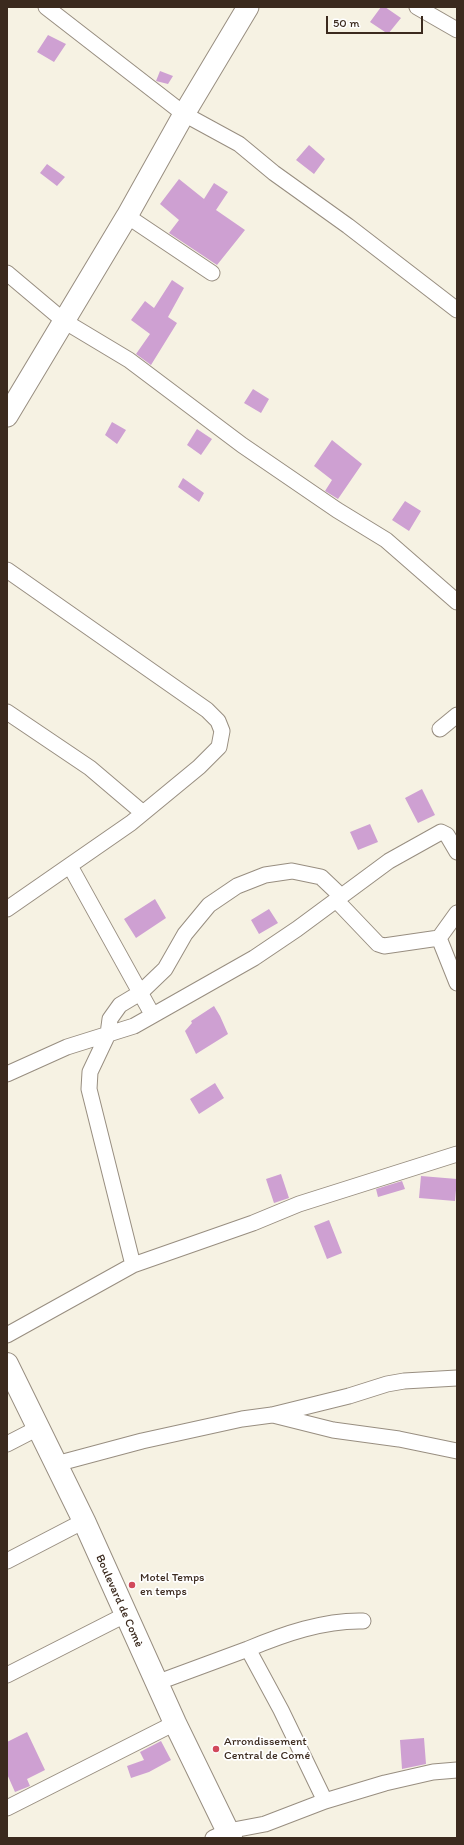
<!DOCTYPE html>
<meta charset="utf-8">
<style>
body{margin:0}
#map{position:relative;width:464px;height:1845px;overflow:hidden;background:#f6f2e3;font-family:Itim,sans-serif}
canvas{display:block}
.frame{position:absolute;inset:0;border:8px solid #3b2a1e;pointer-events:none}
.scale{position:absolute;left:326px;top:16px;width:97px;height:18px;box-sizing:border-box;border:2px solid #3b2a1e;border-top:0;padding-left:5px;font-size:12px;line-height:14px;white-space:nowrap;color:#3b2a1e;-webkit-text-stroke:3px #fff;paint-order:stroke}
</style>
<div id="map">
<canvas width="464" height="1845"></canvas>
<div class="frame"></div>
<div class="scale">50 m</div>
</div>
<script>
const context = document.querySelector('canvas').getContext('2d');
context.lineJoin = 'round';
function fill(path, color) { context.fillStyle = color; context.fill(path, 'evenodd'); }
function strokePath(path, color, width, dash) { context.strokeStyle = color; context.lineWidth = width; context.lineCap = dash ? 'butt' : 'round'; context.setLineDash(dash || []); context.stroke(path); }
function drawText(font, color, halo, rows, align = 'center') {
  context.font = font + ' Itim,sans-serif'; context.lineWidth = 3.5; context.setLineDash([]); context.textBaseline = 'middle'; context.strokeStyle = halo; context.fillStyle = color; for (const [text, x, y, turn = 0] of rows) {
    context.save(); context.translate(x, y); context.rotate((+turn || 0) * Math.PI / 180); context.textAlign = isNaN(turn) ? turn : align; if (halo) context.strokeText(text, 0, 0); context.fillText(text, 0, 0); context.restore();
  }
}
fill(new Path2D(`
 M381,7H385L401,18L388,34L370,22Z
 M48,35L66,44L54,62L37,52Z
 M160,71L173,76L168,84L156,81Z
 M309,145L325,159L314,174L296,160Z
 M47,164L65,177L57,186L40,173Z
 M179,179L204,199L214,183L228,192L216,210L245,230L217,265L169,233L179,220L160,204Z
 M172,280L184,288L168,317L177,323L151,365L136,354L150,334L131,320L145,301L154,308Z
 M253,389L269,399L261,413L244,403Z
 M112,422L126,430L117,444L105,435Z
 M197,429L212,439L201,455L187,445Z
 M332,440L362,464L338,499L325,491L332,480L314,466Z
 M183,478L204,493L199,502L178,487Z
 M405,501L421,511L409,531L392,520Z
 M422,789L435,815L418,823L405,798Z
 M370,824L378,842L358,850L350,832Z
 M155,899L166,918L136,938L124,919Z
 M269,909L278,923L259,934L251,920Z
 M214,1006L220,1016L228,1034L196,1054L185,1031L192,1023L191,1021Z
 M215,1083L224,1098L199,1114L190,1099Z
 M281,1174L289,1198L274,1203L266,1179Z
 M421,1176L457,1179L455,1201L419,1198Z
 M402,1181L405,1189L378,1197L376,1189Z
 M329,1220L342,1253L327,1259L314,1226Z
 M27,1732L45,1770L27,1779L30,1786L15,1792L7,1774V1742Z
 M424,1738L426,1764L402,1769L400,1740Z
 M161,1741L171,1760L149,1772L131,1778L127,1766L144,1760L140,1752Z`), '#cea0d2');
const street = new Path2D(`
 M46,7L184,114L239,144L274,173L348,226L457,310
 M417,7L457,30
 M127,216L212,273
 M7,273L64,321L129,360L242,445L337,510L386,540L457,602
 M7,570L207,710L218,721L222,731L219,747L199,767L131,823L7,909
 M7,712L90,768L143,813
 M440,729L457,715
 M70,866L152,1014
 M336,900L378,944L384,946L439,938L457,913
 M439,938L457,983
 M7,1074L67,1047L134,1026L254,958L297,929L389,861L441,832L447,835L457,852
 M133,1265L89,1089L90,1072L108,1034L110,1019L120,1005L140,993L165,969L185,934L209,905L237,886L265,875L292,871L321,877L341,896
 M7,1335L133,1265L253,1223L299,1204L457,1154
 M273,1415L333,1430L399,1439L457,1451
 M7,1444L38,1428
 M56,1464L142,1441L242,1419L272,1415L349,1396L387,1384L404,1381L457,1378
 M7,1561L84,1521
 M248,1649C284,1634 324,1620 363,1621
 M7,1675L125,1615
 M156,1683L248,1649L281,1710L325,1801
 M7,1808L175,1723
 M213,1838L228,1831L265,1824L325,1801L385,1783L433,1772L457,1770`);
const secondary = new Path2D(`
 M7,416L127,216L184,114L248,7`);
const primary = new Path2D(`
 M7,1364L84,1521L175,1723L231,1838`);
strokePath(street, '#988e80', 17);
strokePath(secondary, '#988e80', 23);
strokePath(primary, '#988e80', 24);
strokePath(street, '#fff', 15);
strokePath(secondary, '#fff', 21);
strokePath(primary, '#fff', 22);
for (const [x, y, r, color] of [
 [132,1585,4,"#d1495b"],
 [216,1749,4,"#d1495b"]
]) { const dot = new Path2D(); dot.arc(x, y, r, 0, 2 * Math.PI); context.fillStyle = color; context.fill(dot); strokePath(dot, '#fff', 1.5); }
drawText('12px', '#3b2a1e', '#fff', [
 ["Motel Temps",140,1578],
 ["en temps",140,1592],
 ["Arrondissement",224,1742],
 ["Central de Comé",224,1756]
], 'left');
drawText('12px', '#3b2a1e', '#fff', [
 ["Boulevard de Comè",119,1601,66]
]);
</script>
